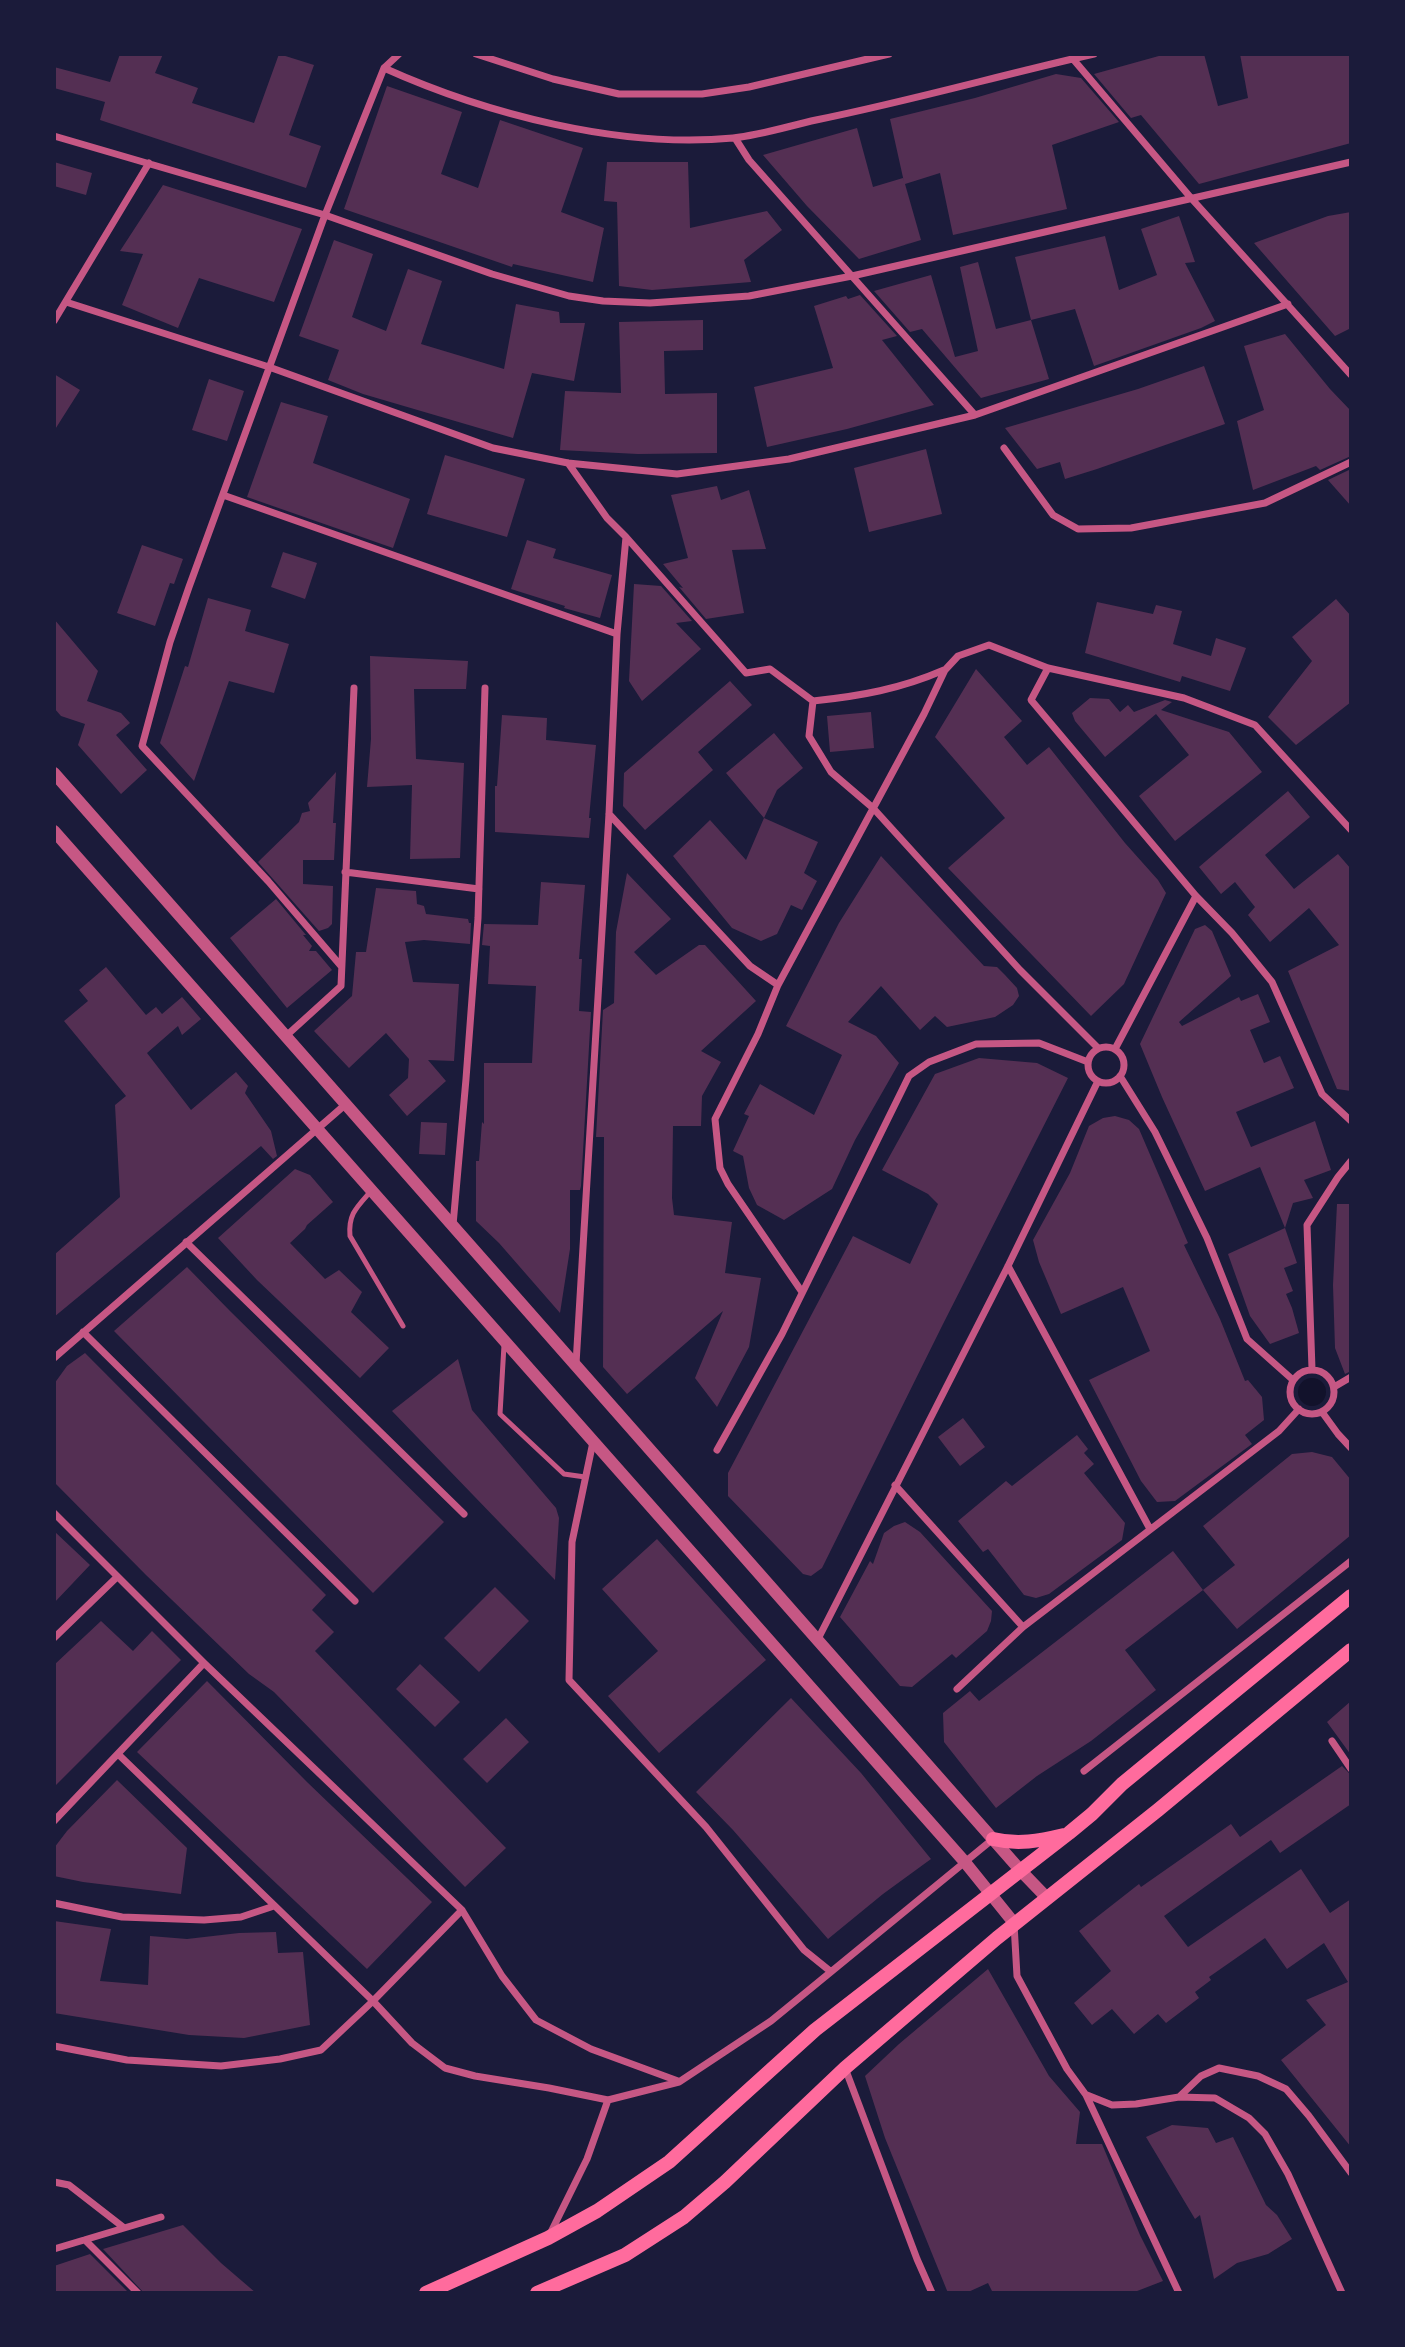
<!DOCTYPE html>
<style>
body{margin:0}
#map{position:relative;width:1405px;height:2347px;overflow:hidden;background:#1b1b3a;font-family:Arial,sans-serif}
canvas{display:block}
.frame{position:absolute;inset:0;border:56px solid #1b1b3a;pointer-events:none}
</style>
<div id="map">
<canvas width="1405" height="2347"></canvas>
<div class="frame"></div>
</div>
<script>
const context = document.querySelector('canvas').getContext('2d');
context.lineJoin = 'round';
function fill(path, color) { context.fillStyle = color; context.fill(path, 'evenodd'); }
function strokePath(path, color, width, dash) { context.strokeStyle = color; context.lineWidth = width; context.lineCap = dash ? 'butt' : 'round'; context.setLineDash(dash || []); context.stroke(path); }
fill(new Path2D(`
 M1298 1392a14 14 0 1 1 28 0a14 14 0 1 1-28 0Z`), '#12122b');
fill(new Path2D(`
 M120,54H163L155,73L198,88L192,103L254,123L279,54L314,65L289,135L321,146L306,188L100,120L105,102L54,88V67L110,82Z
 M1166,54H1204L1218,106L1248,98L1240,54H1351V143L1199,184L1141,115L1131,118L1094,74Z
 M1056,74L1081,78L1119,122L1052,145L1067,209L953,235L940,173L905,184L921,240L859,259L807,206L763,155L857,128L873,187L903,178L904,182L890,119L975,98Z
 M387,86L462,112L441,174L478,188L500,120L583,148L561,212L604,228L593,282L513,264L512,267L344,209Z
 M54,162L92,173L86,195L54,186Z
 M607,162H688L690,228L767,211L782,230L744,260L751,282L652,290L619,286L617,202L604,201Z
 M163,185L302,229L274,302L199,278L178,328L122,305L143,254L120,251Z
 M1351,212V328L1335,336L1254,243L1328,216Z
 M1179,216L1195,262L1185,263L1215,321L1201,328L1094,366L1075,309L1031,320L1015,257L1105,236L1119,290L1157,275L1141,229Z
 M334,240L373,254L352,317L386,331L408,269L442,281L421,344L504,369L516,304L559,312L560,323H585L574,381L532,373L513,438L363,394L328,380L339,350L299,336Z
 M978,262L996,329L1031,320L1049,379L981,398L922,329L910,332L874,291L931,275L955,357L978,351L960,267Z
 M860,295L897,336L882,340L934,405L847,429L767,447L754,387L833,368L814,306L846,296L848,299Z
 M703,320V350L664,351L665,394L717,393V453L638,454L560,450L565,391L621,393L619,322Z
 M1285,334L1330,389L1351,411V456L1320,470L1316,466L1253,490L1237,421L1264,410L1244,346Z
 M1204,366L1225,424L1097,469L1065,479L1060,462L1037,469L1005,428L1138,389Z
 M54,374L80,390L54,431Z
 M209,379L244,391L227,441L192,430Z
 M281,402L328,416L313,463L410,499L393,548L247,497Z
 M926,449L942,514L869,532L854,468Z
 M445,455L525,479L507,537L427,514Z
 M1351,469V506L1328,480Z
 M717,486L721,500L749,490L766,549L732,550L744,613L706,619L679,587L683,588L663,564L688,558L671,495Z
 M527,540L556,549L553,558L612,575L600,618L564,608L565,606L511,589Z
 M142,545L183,559L174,584L170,583L155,626L117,613Z
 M283,552L317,563L305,599L271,587Z
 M634,584L661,586L692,621L676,623L701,649L642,701L629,681Z
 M208,598L251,610L245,631L289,644L274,693L229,681L194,781L160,743L185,666L188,667Z
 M1336,599L1351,616V702L1296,745L1268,717L1312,661L1292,637Z
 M1097,602L1153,614L1156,605L1182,611L1173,644L1211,656L1216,638L1246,648L1230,691L1182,676L1180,682L1085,653Z
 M54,619L98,671L87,701L121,713L130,723L116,735L147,770L121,794L78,745L85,724L61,716L54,708Z
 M370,656L468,661L466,689H414L416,759L464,763L460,858L410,859L412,785L367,787L371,739Z
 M976,669L1022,721L1004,737L1027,765L1049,747L1125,843L1158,880L1166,893L1124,984L1091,1016L948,868L1005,818L935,737Z
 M730,681L752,705L698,752L713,770L645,830L623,806L624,773Z
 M1090,698L1109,699L1120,712L1128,705L1134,712L1165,700L1172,702L1161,710L1229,732L1262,772L1175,841L1139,796L1189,755L1156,714L1105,757L1075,721L1072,713Z
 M871,712L874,748L830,752L827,716Z
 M502,715L547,718L546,740L596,745L589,818H591L589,838L495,832V786H497Z
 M774,733L803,768L777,790L764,818L818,842L804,873L817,881L802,910L791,905L777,934L761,941L732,928L673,856L710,820L746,860L764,818L726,773Z
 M336,772L333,823H336L334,860H303V884L333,886L332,924L328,928L319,931L258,862L299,822L302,813L310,811L308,803Z
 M1288,791L1310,817L1265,855L1294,889L1338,854L1351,869V1091L1337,1089L1288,971L1339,945L1309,908L1270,942L1248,915L1255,907L1235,882L1221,894L1199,867Z
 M881,856L984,966L997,967L1005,975L1017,988L1019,996L1013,1005L995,1017L947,1027L935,1016L920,1030L881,986L848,1022L876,1036L899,1063L855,1140L832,1189L784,1220L757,1205L749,1188L743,1156L733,1151L749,1116L744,1114L760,1084L814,1115L842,1055L786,1026L839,923Z
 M627,873L671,919L634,952L656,975L699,945H705L756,1001L701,1051L721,1062L702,1096L701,1126H673L672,1198L674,1215L732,1222L725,1273L761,1278L749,1347L717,1407L695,1378L723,1311L627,1394L603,1367L604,1137H596L603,1010L614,1003L616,932Z
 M541,882L585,885L579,959H582L579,1011L591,1012L581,1186L580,1190H570V1249L560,1313L499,1243L476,1221V1161H479L482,1122L484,1124V1063H532L536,986L488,984L490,946L482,945L484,924L538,925Z
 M376,888L416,891L417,904L424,906L426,914L468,919L469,923H471L470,944L424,940L405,942L413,982L459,984L454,1061L428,1060L446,1081L407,1116L389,1095L408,1078L409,1059L386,1033L349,1068L314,1031L352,996L356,952H366Z
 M276,899L306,935H303L312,946L309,951H316L332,970L287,1008L230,938Z
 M1205,925L1212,931L1231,976L1179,1022L1182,1026L1239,997L1241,1001L1258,994L1270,1022L1250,1030L1264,1063L1280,1056L1294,1088L1236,1112L1251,1147L1315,1121L1331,1170L1304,1180L1313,1198L1293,1203L1285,1228L1260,1167L1205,1191L1162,1097L1140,1044L1195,929Z
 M106,967L146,1015L156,1007L162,1014L182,997L201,1019L182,1035L178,1026L147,1053L191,1110L236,1072L248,1086L245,1093L271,1131L277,1156L273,1159L261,1146L54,1317V1255L120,1197L115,1105L126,1096L64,1021L88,1001L79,990Z
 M979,1058L1037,1063L1068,1078L943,1324L822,1568L811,1576L803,1574L728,1496V1473L853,1236L910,1264L938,1204L928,1194L882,1170L935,1074Z
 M1115,1116L1129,1120L1139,1129L1188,1243L1184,1245L1220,1319L1245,1381L1248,1380L1262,1397L1264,1420L1245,1435L1252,1444L1175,1501L1157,1502L1141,1481L1089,1380L1150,1351L1123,1287L1061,1314L1039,1262L1033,1240L1070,1173L1089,1126L1103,1118Z
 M421,1122L447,1123L445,1155L419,1154Z
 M295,1169L310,1175L333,1202L307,1225L305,1229L290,1243L325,1279L339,1270L362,1292L351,1312L389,1348L360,1378L257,1280L218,1238Z
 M1337,1204H1351V1371L1345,1374L1335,1348L1333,1285Z
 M1285,1228L1297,1263L1284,1268L1293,1291L1286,1294L1292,1308L1299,1333L1270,1344L1250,1316L1228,1254Z
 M187,1267L230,1311L444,1522L373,1593L114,1331Z
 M85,1353L326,1595L312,1610L334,1632L315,1651L506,1848L465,1887L274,1692L249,1674L146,1575L54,1482V1384L67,1366Z
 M458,1359L472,1410L556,1508L559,1518L555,1580L392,1411Z
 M963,1418L985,1447L960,1466L938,1437Z
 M1077,1435L1088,1449L1084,1453L1094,1464L1084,1473L1125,1523L1122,1540L1049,1594L1036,1598L1024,1595L988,1549L983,1552L958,1521L1006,1481L1012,1486Z
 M1312,1452L1332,1457L1351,1480V1535L1237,1629L1203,1590L1235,1565L1203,1526L1292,1454Z
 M905,1522L920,1532L992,1611L991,1621L987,1631L956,1658L952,1654L912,1687L900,1686L840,1617L870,1561L873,1564L884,1533L894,1526Z
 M54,1531L90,1565L54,1603Z
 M657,1539L766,1660L659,1753L608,1696L658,1651L602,1589Z
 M1173,1551L1203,1590L1125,1650L1156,1690L1091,1741L1037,1776L996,1808L944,1742L943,1713L970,1691L979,1701Z
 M495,1587L529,1621L479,1672L444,1638Z
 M101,1621L133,1651L152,1631L181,1660L54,1787V1665Z
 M420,1664L460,1702L435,1727L396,1689Z
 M207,1681L307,1782L432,1902L367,1969L137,1752Z
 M791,1698L861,1773L931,1859L883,1894L828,1939L733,1830L696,1792Z
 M1351,1701V1755L1327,1722Z
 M506,1718L529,1742L487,1783L463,1759Z
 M1342,1766L1351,1775V1804L1280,1853L1271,1840L1164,1916L1188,1947L1301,1869L1330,1913L1351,1899V2147L1281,2060L1326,2025L1306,2000L1348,1982L1324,1943L1287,1969L1265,1938L1209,1977L1211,1980L1195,1992L1199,1998L1166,2023L1158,2014L1134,2034L1112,2009L1092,2025L1074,2003L1111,1971L1079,1931L1139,1884L1141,1887L1231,1824L1240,1837Z
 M117,1780L187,1848L181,1894L83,1882L54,1876V1848L67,1831Z
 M54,1921L111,1929L100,1981L148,1985L150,1936L187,1939L239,1933L276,1932L278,1953L303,1952L310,2025L244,2038L189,2035L54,2013Z
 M988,1969L1049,2076L1080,2112L1076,2144H1102L1140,2235L1163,2281L1132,2293H993L988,2283L966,2293H948L885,2138L865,2076L899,2044Z
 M1172,2125L1208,2128L1216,2143L1233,2137L1266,2205L1277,2215L1292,2239L1268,2254L1237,2263L1214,2279L1200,2215L1195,2219L1146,2137Z
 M183,2225L221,2263L256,2293H144L103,2249Z
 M90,2254L129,2293H54V2266Z`), '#542f53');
strokePath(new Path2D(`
 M371,1191C357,1207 348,1214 350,1236L403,1326
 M504,1345L500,1414L564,1474L585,1477`), '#c65784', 5);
strokePath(new Path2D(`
 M476,54L553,79L619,94H702L749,87L889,54
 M1073,59L1191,198L1351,375
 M384,68C486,114 621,149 733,138C761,135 789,126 816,120C910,101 1001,75 1094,54
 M54,136L325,215L492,274L569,296L603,301L650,303L749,296L852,276L1351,162
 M735,138L749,160L975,415
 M66,302L269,367L493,448L568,463L677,474L789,459L975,415L1288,304
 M54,321L149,163
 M1004,448L1053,515L1078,529L1131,528L1265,503L1351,462
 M568,463L607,518L626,537L617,634L609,814L576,1364
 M223,495L617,634
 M626,537L746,673L770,669L813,701L809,736L831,772L873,808L1020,970L1098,1048
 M1048,668L1031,700L1196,896L1232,933L1272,982L1322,1094L1351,1121
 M813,701C861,696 900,689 944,670
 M609,814L750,966L778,985
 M345,872L479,889
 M341,966L268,881L142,746L170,642L189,587L325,215L384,68L399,54
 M286,1036L341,986L354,688
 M1088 1065a18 18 0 1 1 36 0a18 18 0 1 1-36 0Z
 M1115,1049L1196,896
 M1120,1076L1155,1132L1207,1238L1247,1339L1293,1380
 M453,1225L466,1079L478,918L485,688
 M186,1242L464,1514
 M1008,1266L1150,1529
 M802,1292L728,1184L720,1168L715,1119L758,1034L778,985L924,714L945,670L958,656L989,645L1048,668L1184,698L1255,725L1351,830
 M83,1332L355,1601
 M54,1358L346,1104
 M1312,1369L1307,1225L1338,1177L1351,1161
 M1290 1392a22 22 0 1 1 44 0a22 22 0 1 1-44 0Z
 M1334,1387L1351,1377
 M1322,1412L1338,1434L1351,1448
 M593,1442L572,1542L569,1680L706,1827L804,1950L830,1971
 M717,1450L782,1334L909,1076L929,1062L976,1044L1039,1043L1088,1062
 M895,1485L1023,1627
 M54,1513L204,1663L462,1910L502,1976L536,2020L591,2049L678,2081
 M54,1638L117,1577
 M818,1639L1008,1266L1098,1081
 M957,1689L1023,1627L1279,1431L1299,1409
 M1332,1741L1351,1769
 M118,1754L373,2001L412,2043L445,2068L475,2076L549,2088L608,2100L679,2082L771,2021L993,1839
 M1084,1771L1351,1561
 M54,1821L204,1663
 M54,1903L122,1917L204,1920L241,1917L274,1906
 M1014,1924L1017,1976L1067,2069L1086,2095L1179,2293
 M54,2046L127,2060L221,2066L280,2059L321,2050L373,2001L462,1910
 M845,2068L917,2259L932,2293
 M1087,2095L1112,2105L1136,2104L1179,2097L1215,2098L1249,2118L1265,2134L1288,2174L1342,2293
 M1179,2097L1201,2076L1219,2068L1258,2076L1286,2089L1309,2116L1351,2173
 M54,2182L69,2185L123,2227
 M550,2234L587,2159L608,2100
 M85,2240L138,2293
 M54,2249L161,2217`), '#c65784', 7);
strokePath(new Path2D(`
 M54,773L1021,1871L1047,1898
 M54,831L964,1861L1014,1923`), '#c65784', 12);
strokePath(new Path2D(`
 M993,1839C1018,1845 1039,1841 1064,1835
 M426,2293L548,2238L597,2211L669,2162L815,2030L1069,1833L1092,1814L1122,1784L1351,1596
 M537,2293L625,2255L684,2217L725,2182L845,2068L997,1938L1158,1810L1351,1650`), '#ff6b9d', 14);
</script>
